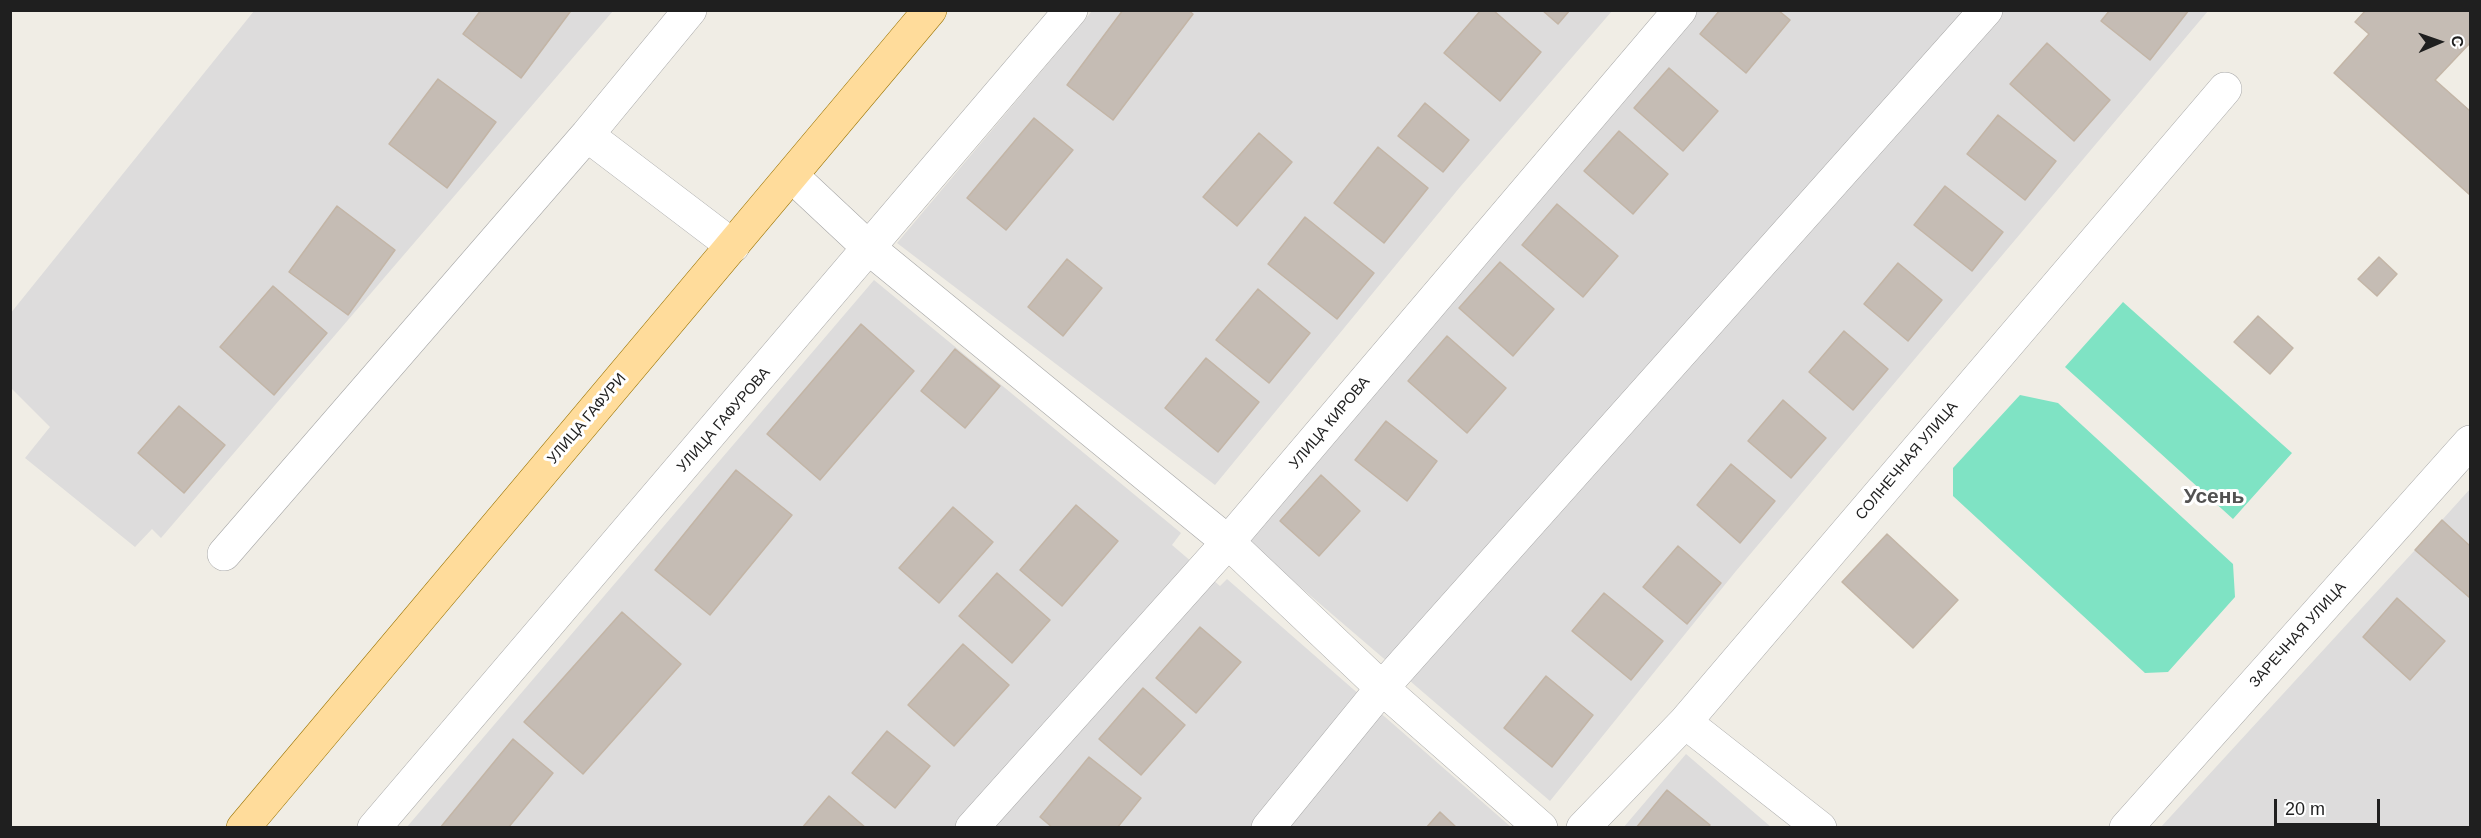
<!DOCTYPE html>
<meta charset="utf-8">
<style>
body{margin:0}
#map{position:relative;width:2481px;height:838px;overflow:hidden;background:#f0ede5;font-family:Arial,sans-serif}
canvas{display:block}
.frame{position:absolute;inset:0;border:12px solid #1f1f1f;pointer-events:none}
.north{position:absolute;left:2409px;top:12px;width:60px;height:60px;-webkit-text-stroke:4px #fff;paint-order:stroke;rotate:88deg;font-size:16px;font-weight:700;line-height:24px;text-align:center;color:#1f1f1f}
.north::after{content:'';display:block;margin:auto;width:21px;height:27px;background:#1f1f1f;clip-path:polygon(50% 0,100% 100%,50% 72%,0 100%)}
.scale{position:absolute;left:2274px;top:799px;width:106px;height:27px;box-sizing:border-box;border:3px solid #1f1f1f;border-top:0;padding-left:8px;font-size:18px;line-height:21px;white-space:nowrap;color:#1f1f1f;-webkit-text-stroke:4px #fff;paint-order:stroke}
</style>
<div id="map">
<canvas width="2481" height="838"></canvas>
<div class="frame"></div>
<div class="north">С</div>
<div class="scale">20 m</div>
</div>
<script>
const context = document.querySelector('canvas').getContext('2d');
context.lineJoin = 'round';
function fill(path, color) { context.fillStyle = color; context.fill(path, 'evenodd'); }
function strokePath(path, color, width, dash) { context.strokeStyle = color; context.lineWidth = width; context.lineCap = dash ? 'butt' : 'round'; context.setLineDash(dash || []); context.stroke(path); }
function drawText(font, color, halo, rows, align = 'center') {
  context.font = font + ' Arial,sans-serif'; context.lineWidth = 6; context.setLineDash([]); context.textBaseline = 'middle'; context.strokeStyle = halo; context.fillStyle = color; for (const [text, x, y, turn = 0] of rows) {
    context.save(); context.translate(x, y); context.rotate((+turn || 0) * Math.PI / 180); context.textAlign = isNaN(turn) ? turn : align; if (halo) context.strokeText(text, 0, 0); context.fillText(text, 0, 0); context.restore();
  }
}
fill(new Path2D(`
 M254,11H613L161,538L152,529L135,547L25,458L50,427L11,388L10,314Z
 M1092,11H1612L1460,187L1215,485L897,243Z
 M1682,11H2208L1736,571L1550,801L1242,537Z
 M874,280L1181,533L1172,545L1220,586L1227,579L1511,827L406,828Z
 M2470,489V827L2160,828L2415,550Z
 M1686,754L1771,827L1623,828Z`), '#dddcdc');
fill(new Path2D(`
 M2123,302L2292,453L2233,519L2065,367Z
 M2020,395L2058,403L2233,564L2235,597L2168,672L2145,673L1953,496V468Z`), '#7fe3c4');
const building = new Path2D(`
 M481,10H567L570,12L521,78L463,34Z
 M1123,10H1188L1193,14L1113,120L1067,85Z
 M1481,10H1493L1541,52L1500,101L1444,53Z
 M1542,10H1570L1558,24Z
 M1720,10H1778L1790,20L1746,73L1700,34Z
 M2110,10H2189L2150,60L2101,21Z
 M2366,10H2470V43L2435,80L2470,111V195L2334,73L2369,34L2355,22Z
 M2047,43L2110,100L2074,141L2010,84Z
 M1669,68L1718,111L1683,151L1634,108Z
 M438,79L496,122L447,188L389,144Z
 M1425,103L1469,140L1443,172L1398,136Z
 M1998,115L2056,161L2025,200L1967,154Z
 M1034,118L1073,150L1006,230L967,198Z
 M1619,131L1668,174L1633,214L1584,171Z
 M1259,133L1292,162L1237,226L1203,197Z
 M1378,147L1428,188L1384,243L1334,203Z
 M1945,186L2003,232L1972,271L1914,225Z
 M1557,204L1618,256L1583,297L1522,245Z
 M337,206L395,250L348,315L289,272Z
 M1305,217L1374,273L1337,319L1268,264Z
 M2379,257L2397,274L2377,296L2358,279Z
 M1067,259L1102,288L1063,336L1028,307Z
 M1500,262L1554,309L1513,356L1459,308Z
 M1898,263L1942,300L1908,341L1864,304Z
 M273,286L327,333L274,395L220,347Z
 M1258,289L1310,333L1269,383L1216,340Z
 M2258,316L2293,348L2270,374L2234,342Z
 M861,324L914,371L820,480L767,434Z
 M1844,331L1888,369L1853,410L1809,372Z
 M1447,336L1506,388L1467,433L1408,381Z
 M955,349L1000,386L965,428L921,391Z
 M1206,358L1259,402L1218,452L1165,408Z
 M1783,400L1826,438L1791,478L1748,441Z
 M179,406L225,445L184,493L138,453Z
 M1386,421L1437,461L1407,501L1355,460Z
 M1731,464L1775,501L1740,543L1697,505Z
 M736,470L792,515L710,615L655,570Z
 M1321,475L1360,511L1319,556L1280,521Z
 M1076,505L1118,541L1062,606L1020,570Z
 M953,507L993,542L939,603L899,568Z
 M2442,520L2470,546V598L2415,550Z
 M1887,534L1958,600L1913,648L1842,582Z
 M1678,546L1721,583L1687,624L1643,587Z
 M997,573L1050,620L1012,663L959,616Z
 M1604,593L1663,641L1631,680L1572,631Z
 M2397,598L2445,641L2410,680L2363,637Z
 M622,612L681,664L583,774L524,722Z
 M1200,627L1241,662L1196,713L1156,678Z
 M963,644L1009,685L954,746L908,705Z
 M1546,676L1593,715L1552,767L1504,728Z
 M1143,688L1185,725L1141,775L1099,739Z
 M887,731L930,766L895,808L852,773Z
 M513,739L553,773L508,828H440Z
 M1089,757L1141,798L1117,828H1053L1040,817Z
 M1667,790L1710,825L1707,828H1636Z
 M829,796L866,828H802Z
 M1440,812L1457,828H1426Z`);
fill(building, '#c5bcb4');
strokePath(building, '#c3b5a6', 1.5);
const minor = new Path2D(`
 M587,135L733,246
 M792,176L870,249L1228,542L1382,688L1541,828
 M224,554L587,135L690,10
 M1685,722L1820,828
 M374,828L1071,10
 M972,828L1228,542L1680,10
 M1268,828L1382,688L1986,10
 M1583,828L1685,722L2225,89
 M2126,828L2470,442`);
const major = new Path2D(`
 M243,828L930,10`);
strokePath(minor, '#a6a6a6', 34);
strokePath(major, '#9a7300', 34);
strokePath(minor, '#fff', 33);
strokePath(major, '#ffdc9b', 33);
drawText('15px', '#1f1f1f', '#fff', [
 ["УЛИЦА ГАФУРИ",587,419,-50],
 ["УЛИЦА ГАФУРОВА",724,420,-49],
 ["УЛИЦА КИРОВА",1330,423,-50],
 ["СОЛНЕЧНАЯ УЛИЦА",1907,461,-50],
 ["ЗАРЕЧНАЯ УЛИЦА",2298,635,-48]
]);
drawText('bold 21px', '#525252', '#fff', [
 ["Усень",2214,497]
]);
</script>
